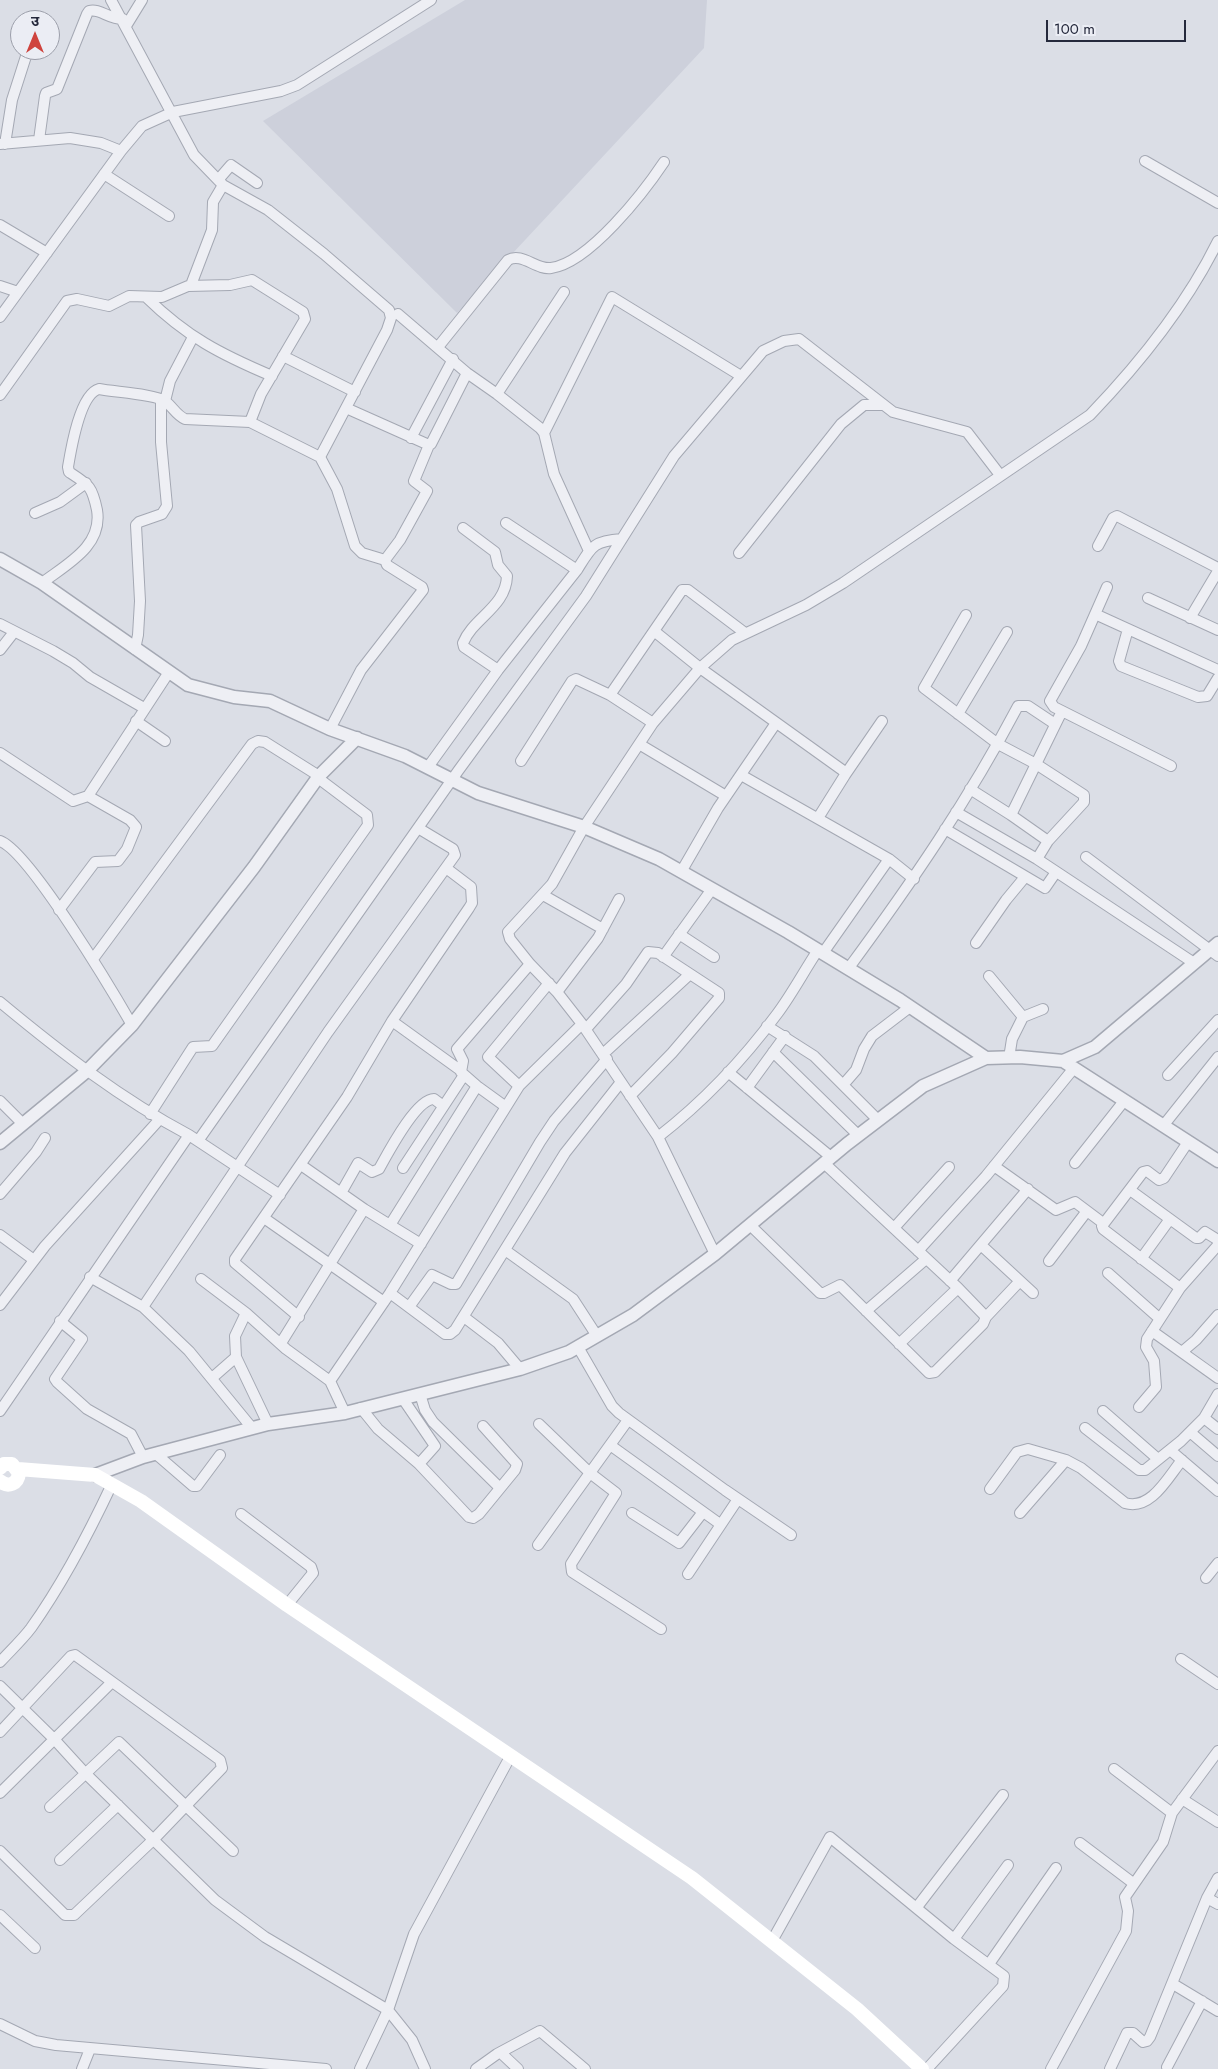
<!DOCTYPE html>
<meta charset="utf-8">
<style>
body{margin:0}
#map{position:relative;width:1218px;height:2069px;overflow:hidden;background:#dbdee6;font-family:Jost,"Noto Sans Devanagari",sans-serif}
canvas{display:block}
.north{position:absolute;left:10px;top:10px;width:50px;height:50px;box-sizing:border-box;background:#ebedf4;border:1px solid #9c9faa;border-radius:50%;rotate:0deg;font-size:14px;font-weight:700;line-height:20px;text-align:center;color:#25293c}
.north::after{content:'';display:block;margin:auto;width:18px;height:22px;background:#cf433d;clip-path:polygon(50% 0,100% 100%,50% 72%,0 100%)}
.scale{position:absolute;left:1046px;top:20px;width:140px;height:22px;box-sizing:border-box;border:2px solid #25293c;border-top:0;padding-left:6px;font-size:15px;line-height:18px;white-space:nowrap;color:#25293c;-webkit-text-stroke:4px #ebedf4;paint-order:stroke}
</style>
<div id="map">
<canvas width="1218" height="2069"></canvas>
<div class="north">उ</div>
<div class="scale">100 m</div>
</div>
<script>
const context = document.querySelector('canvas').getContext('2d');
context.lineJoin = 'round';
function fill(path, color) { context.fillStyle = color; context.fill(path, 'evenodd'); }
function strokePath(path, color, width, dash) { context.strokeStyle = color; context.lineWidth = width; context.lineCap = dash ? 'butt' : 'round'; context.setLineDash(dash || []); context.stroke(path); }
fill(new Path2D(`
 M465,0H707L704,48L457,313L263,121Z`), '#cdd0db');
const minor = new Path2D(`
 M126,26L142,0
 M39,140L45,96L46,93L57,89L87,14L89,11C100,8 108,19 123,19
 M0,144L70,138L101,143L121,151
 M5,144L12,100L28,50
 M1145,161L1218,203
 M104,174L169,216
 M218,180L231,165L257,183
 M0,225L47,253
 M191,285L212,230L213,202L223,185
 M0,286L18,292
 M146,297C187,337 220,354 272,376
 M398,314L467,373L497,394L540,428L544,433L554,474L589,551
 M0,317L121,151L142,126L173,112L281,91L297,85L431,0
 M438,347L508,260C522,252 536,270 551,268C589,263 644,192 664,162
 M283,356L355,392
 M497,394L564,292
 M0,395L67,301L77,299L109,306L129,296L162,297L188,286L230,285L252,280L303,312L305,319L261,394L250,422
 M165,401L170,381L193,337
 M346,408L429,445L431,444L467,373
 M544,433L612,297L741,376
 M411,438L453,359
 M320,457L337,489L355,546L362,553L385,560
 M35,513L60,502L86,483
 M463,528L495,552L498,565L507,576C506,607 473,618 463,643L464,647L498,670
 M1098,546L1113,518L1117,516L1218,568
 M739,553L841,424L864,405H883
 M577,570C592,546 593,541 622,539
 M42,583C67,564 103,546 97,510C92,486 89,485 69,472L68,467C71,449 80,394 99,389C114,392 154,394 165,401C173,407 176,415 185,419L250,422L320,457L387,330L391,318L389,310L324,254L268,210L223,185L194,155L111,0
 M1148,598L1218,630
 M1095,614L1218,670
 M966,615L924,688L998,744L1036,764L1084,795V802L1048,841
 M1190,618L1218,571
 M0,624L53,651L73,663L90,677L144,708
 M1128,629L1119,661L1121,666L1198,697L1207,696L1218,678
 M654,631L700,668L845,772V775L818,818
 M135,649L138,635L140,601L136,525L139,522L162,514L167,506L161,442V400
 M0,650L14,632
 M610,695L682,590H688L745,633
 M1062,711L1171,766
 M958,714L1007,632
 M136,721L165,741
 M330,729L361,670L423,590L422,587L387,565L385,560L400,540L427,491L414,481L429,445
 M639,744L726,796
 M0,753L73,801L88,796L169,672
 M521,761L572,681L576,679L610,695L653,723
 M428,767L498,670L577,570L506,523
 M741,775L889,859L914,879
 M845,775L882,721
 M970,789L1011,815
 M956,812L1037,859L1194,963
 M945,829L1045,888L1056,872
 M0,841C29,851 113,992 132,1025
 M1086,857L1218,956
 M1037,859L1048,841L1011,815L1062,711L1054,707L1050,701L1081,646L1107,587
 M681,872L718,808L776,723
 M543,895L603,929
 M59,910L95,862L118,861L127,849L136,827L130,820L88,796
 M679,934L714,957
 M976,943L1006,900L1025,877
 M823,953L889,859
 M663,957L712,889
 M93,959L252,744L258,741L265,742L319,776
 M848,969C910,885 969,799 1018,706H1028L1055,724
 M989,976L1023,1017L1012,1039L1009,1058
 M557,992L598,938L619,899
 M0,1002C59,1051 121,1099 189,1135
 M1023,1017L1043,1009
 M392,1021L460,1070
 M767,1026L814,1056L878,1120
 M586,1029L626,984L648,952L658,953L719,993V998L672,1053L630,1096
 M773,1052L858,1135
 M603,1054L690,974
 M728,1072L831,1157
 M1168,1075L1218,1020
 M843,1085L856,1070L864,1049L872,1036L910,1007
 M519,1086L488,1057L549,983
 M747,1088L785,1036
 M0,1101L23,1124
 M506,1107L477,1086L461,1072L463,1061L457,1049L530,964
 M150,1114L193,1047L212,1046L368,825L367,815L318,778
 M1163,1126L1218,1057
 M658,1137C703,1102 743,1060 777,1014C792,994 804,971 818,950
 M198,1141L280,1195
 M1075,1163L1124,1101
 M301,1165L364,1209
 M994,1166L1056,1210L1075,1202L1103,1223
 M403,1168L464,1075
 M1130,1190L1196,1238H1199L1205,1232L1218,1240
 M341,1193L358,1163L372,1172L379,1169C388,1153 416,1099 434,1099L442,1105
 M0,1194L36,1152L45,1138
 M264,1218L384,1302
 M390,1225L421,1244
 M750,1225L820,1293H824L840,1285L929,1373L935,1372L983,1324L986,1317L958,1288L824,1163
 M894,1228L949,1167
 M0,1235L34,1260
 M981,1245L1033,1293
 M505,1250L573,1299L597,1336
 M918,1251L986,1176L1074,1068
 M715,1254L658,1137L582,1024L557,992L530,964L510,939L508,932L552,884L584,827L653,723L700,668L732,640L806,605L843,583L1090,415C1140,363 1186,306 1218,241
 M1141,1259L1170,1219
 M1049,1261L1087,1211
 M1108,1273L1160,1319
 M90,1277L143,1307L189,1351L252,1428
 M201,1279L246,1313L286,1349L330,1381L345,1413
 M950,1281L1028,1189
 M1180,1288L1103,1229L1102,1226L1143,1172L1147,1171L1159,1180L1164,1178L1188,1142
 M390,1293L445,1334H450L455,1330L565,1153L621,1082
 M0,1305L45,1246L159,1120
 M143,1307L328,1032L455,855L453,849L418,828
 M409,1307L432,1275L451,1284H456L540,1142L554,1121L607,1059
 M866,1311L926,1259
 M299,1317L235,1263V1259L347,1097L392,1021L469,908L472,903L471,887L446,868
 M464,1317L498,1343L520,1369
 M986,1317L1020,1281
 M60,1321L82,1339L55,1379L57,1382L87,1409L131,1434L143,1457
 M1152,1331L1218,1378
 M281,1343L364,1209L390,1225L477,1086
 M899,1344L958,1288
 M578,1347L612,1406L619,1413L725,1490L791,1535
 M1183,1351L1196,1340L1218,1315
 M236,1357L268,1424
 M212,1378L236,1357L235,1336L246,1313
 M330,1381L390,1293L519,1086L582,1024
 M420,1394L425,1410L433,1422L500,1488
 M403,1399L435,1446L419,1464
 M1139,1407L1156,1387L1154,1361L1146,1347L1147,1339L1180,1288L1218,1245
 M361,1408L378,1429L419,1464L469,1517L473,1518L479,1514L515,1470L517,1464L483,1426
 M0,1411L189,1135L198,1141L458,771L586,596L674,456L763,351L784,341L799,339L893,412L967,432L1000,475
 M1103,1411L1158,1459
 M1204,1418L1218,1429
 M539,1424L590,1473L616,1493L571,1564L572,1572L661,1629
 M1085,1428L1139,1470H1145L1181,1441L1204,1418L1218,1394
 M1190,1432L1218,1456
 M610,1445L720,1524
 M1170,1450L1218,1491
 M156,1454L193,1486H197L220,1455
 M990,1489L1017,1452L1028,1449L1066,1460L1081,1468L1125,1503C1151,1511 1168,1477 1182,1460
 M632,1513L679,1543L703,1512
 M1020,1513L1066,1460
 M241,1514L311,1567L313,1573L287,1605
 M538,1545L628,1420
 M688,1574L738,1499
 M1206,1578L1218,1563
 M1181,1659L1218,1684
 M0,1662C10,1651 22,1640 31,1628C63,1583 89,1533 112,1484
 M0,1686L54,1739L85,1773L215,1900L265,1937L388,2010L360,2069
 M0,1732L71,1656L75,1655L220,1760L222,1768L153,1840L74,1915H65L0,1851
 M1114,1769L1172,1813
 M0,1793L111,1683
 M1182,1799L1218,1822
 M50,1807L119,1742L233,1851
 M1080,1843L1133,1883
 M60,1860L118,1805
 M1207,1898L1218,1904
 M917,1907L1003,1795
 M0,1915L35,1948
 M954,1939L1008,1865
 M772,1941L830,1837L954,1939L1004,1976L1003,1986L927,2069
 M989,1964L1056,1868
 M1173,1984L1218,2011
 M0,2024L35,2041L56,2045L326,2069
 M501,2053L518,2069
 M1167,2067L1202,2001
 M82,2069L90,2049
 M425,2069L412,2040L388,2010L414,1934L510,1757
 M476,2069L497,2054L540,2031L585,2069
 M1051,2069L1126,1931L1128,1911L1125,1897L1163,1842L1172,1813L1218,1751
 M1110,2069L1127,2033H1133L1143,2042L1147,2041L1150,2037L1207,1898L1218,1878`);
const tertiary = new Path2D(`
 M0,559L42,583L188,685L234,697L270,701L330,729L405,756L478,793L584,827L659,859L788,932L900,1000L986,1058
 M1063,1061L1218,1161
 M0,1143L87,1071L132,1025L254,867L319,776L357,738
 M95,1475L143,1457L268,1424L345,1413L520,1369L569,1352L633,1315L715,1254L847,1144L923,1086L986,1058L1020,1057L1063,1061L1095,1047L1218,943`);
strokePath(minor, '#a4a8b3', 12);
strokePath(tertiary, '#a4a8b3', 15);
strokePath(minor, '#eeeff4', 10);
strokePath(tertiary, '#eeeff4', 12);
strokePath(new Path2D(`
 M0,1468L4,1464H12L19,1473C18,1484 8,1488 0,1481
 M18,1469L95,1475L141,1501L287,1605L692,1878L857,2009L922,2069`), '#fff', 14);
</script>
